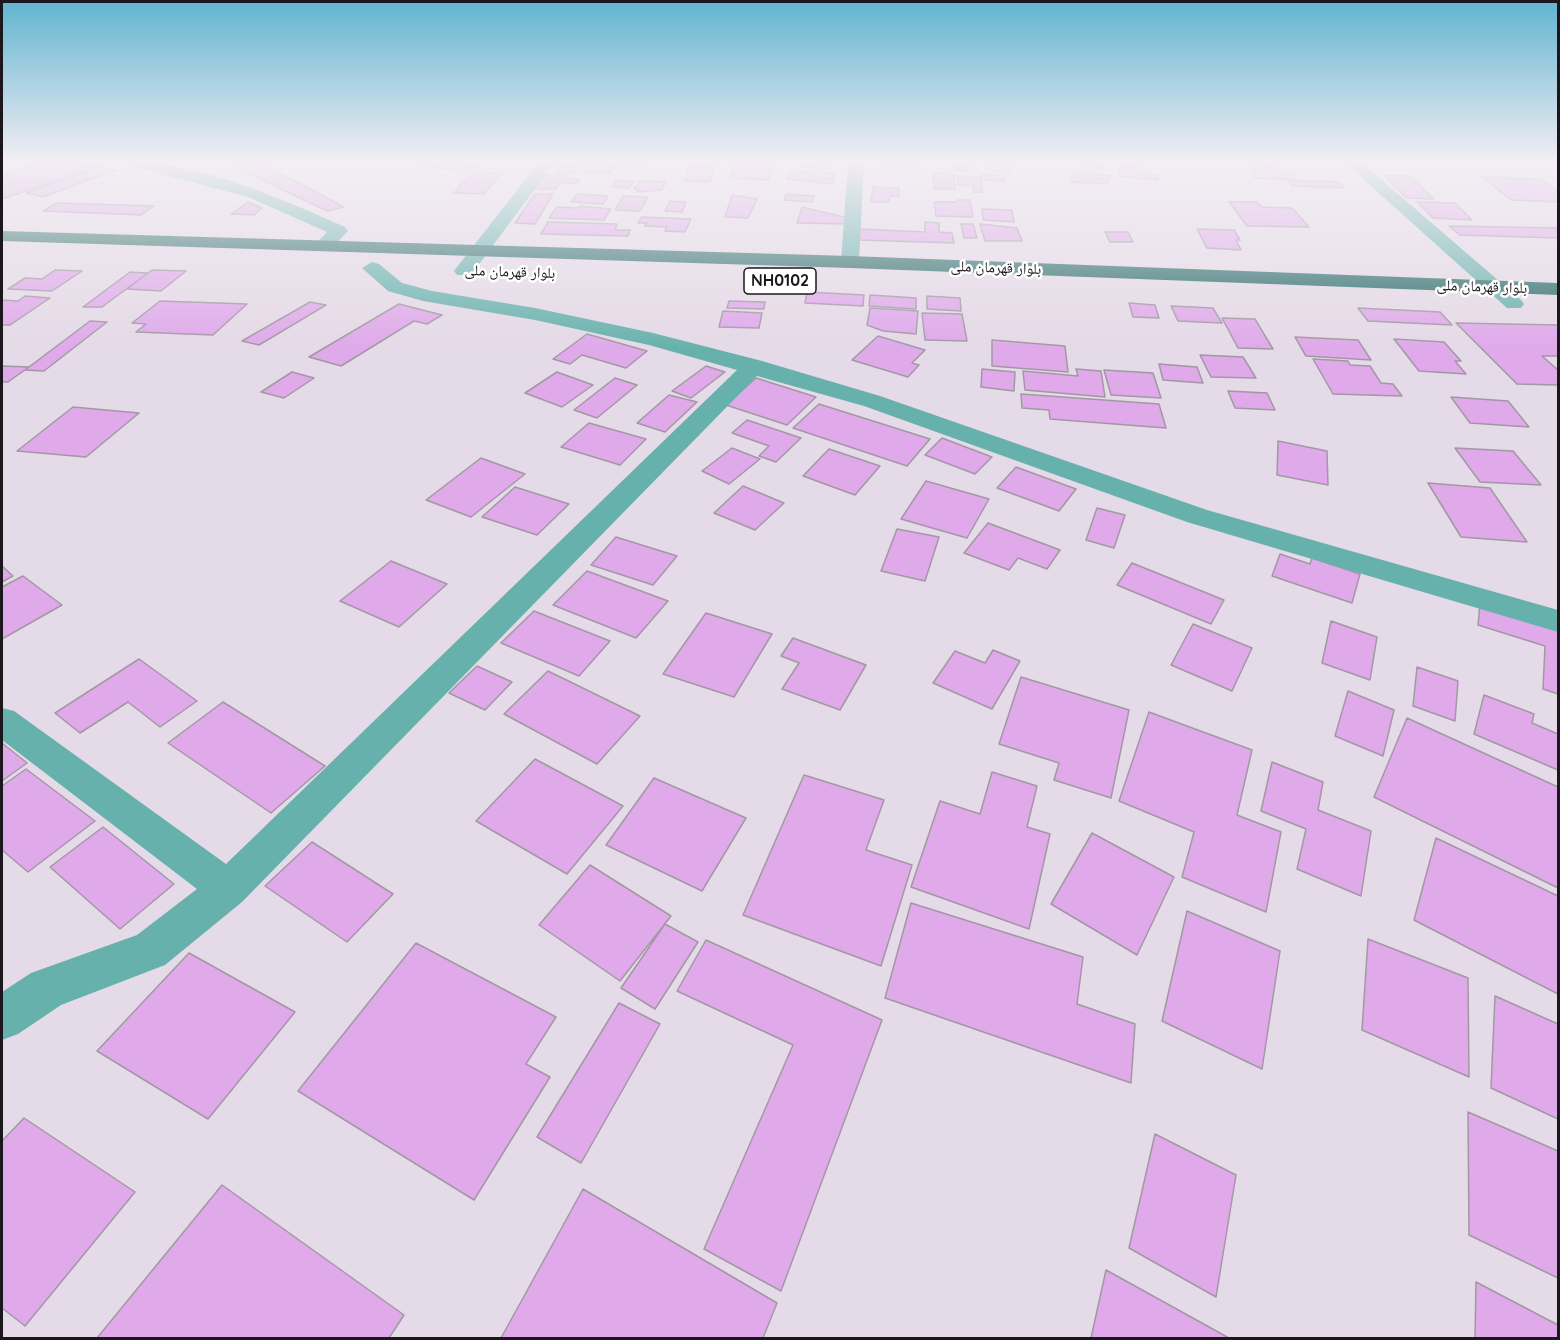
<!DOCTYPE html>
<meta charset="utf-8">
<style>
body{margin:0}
#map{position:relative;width:1560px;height:1340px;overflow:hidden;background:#e5dae7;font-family:Quicksand,sans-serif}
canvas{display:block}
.frame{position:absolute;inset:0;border:3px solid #1b171c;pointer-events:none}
</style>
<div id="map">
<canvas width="1560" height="1340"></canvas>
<div class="frame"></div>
</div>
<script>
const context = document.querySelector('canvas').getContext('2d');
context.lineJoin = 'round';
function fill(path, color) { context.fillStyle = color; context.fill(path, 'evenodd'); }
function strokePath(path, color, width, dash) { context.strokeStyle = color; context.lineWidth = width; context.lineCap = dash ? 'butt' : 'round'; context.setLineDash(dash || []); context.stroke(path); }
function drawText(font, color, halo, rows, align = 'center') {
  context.font = font + ' Quicksand,"Noto Naskh Arabic",sans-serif'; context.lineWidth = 5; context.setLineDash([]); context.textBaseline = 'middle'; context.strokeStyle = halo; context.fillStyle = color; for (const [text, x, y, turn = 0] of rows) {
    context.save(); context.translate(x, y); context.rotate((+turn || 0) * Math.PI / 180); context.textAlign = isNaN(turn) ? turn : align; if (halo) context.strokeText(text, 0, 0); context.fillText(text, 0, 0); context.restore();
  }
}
const building = new Path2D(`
 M43,162H73L95,168L2,199V176Z
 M252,162H269L273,164L267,166L344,207L327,211L235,167Z
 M410,162H453L479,167L467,173Z
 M590,162H646L644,166L589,164Z
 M736,162H774L768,180L730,178Z
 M806,162H836L824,170L800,166Z
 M865,162H917V166Z
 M1084,162H1102L1105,169L1085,165Z
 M990,163L1011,164V173L990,171Z
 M1251,164L1276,166L1278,172L1294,174L1297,180L1255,178Z
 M560,165L578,166L573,173H555Z
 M588,165L616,166L611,173L583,172Z
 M1121,165L1141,167V173L1158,175V180L1119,176Z
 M689,166H715L710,182L684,181Z
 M100,167L116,170L43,197L26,193Z
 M790,171L835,173L833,184L787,179Z
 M1074,171L1111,176L1107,184L1070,182Z
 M473,172L502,173L484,194L454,193Z
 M933,173L954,174L955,189H934Z
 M980,174L1003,175L1004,181L982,180Z
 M543,175L568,176L566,179H580L577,183H560L556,189H533Z
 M1384,175L1410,176L1434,199L1406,198Z
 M957,176L980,177L983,192H974L973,186L959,185Z
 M1482,177L1541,179L1558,191V202L1511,200Z
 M617,180L634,181L629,188L612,187Z
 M1287,180L1339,182L1344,188L1292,186Z
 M639,181L666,182L661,190L637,192L639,189H634Z
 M873,187L899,188V197L890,196L889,202H871Z
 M535,194H553L535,224L515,223Z
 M577,194L608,196L603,204L571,202Z
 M786,194L814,196L812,202L784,200Z
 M732,195L757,199L748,218L725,217Z
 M623,196L648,197L640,211L615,210Z
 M957,200H970L973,217L936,216L934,202H957Z
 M670,201L686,202L682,212L665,211Z
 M248,202L262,208L254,215L231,214Z
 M1229,202H1257L1262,207L1292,208L1309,227L1247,226Z
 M1417,202L1455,203L1472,220L1433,218Z
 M57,203L154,206L141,215L43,211Z
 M580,206L611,209L604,220L549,218L557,207L578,208Z
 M802,207L848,218L847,224L797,223Z
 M982,209L1012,210L1014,222L983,220Z
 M642,217L691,219L685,232L665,231L667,227L645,226L647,223H638Z
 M548,222L617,224L615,230H630L628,236L541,234Z
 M925,222L939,223V232L952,233L954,243L859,240L860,229L925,232Z
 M961,224H973L977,238H964Z
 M980,224L1017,228L1022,241H985Z
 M1449,226L1557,228L1558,238L1460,235Z
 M1197,229L1234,230L1240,240H1236L1241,250L1207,248Z
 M1105,232H1128L1133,242H1110Z
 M55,270L82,271L52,291L8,289L25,278L42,279Z
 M152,270L186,271L161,291L127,289Z
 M130,272L148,273L102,307H83Z
 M807,292L864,295L863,306L805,303Z
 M870,295L916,298V309L869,306Z
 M25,296L50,298L10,325H2V300L18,301Z
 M927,296L960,298L961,311L927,309Z
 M160,301L247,304L213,335L136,332L146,324L132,323Z
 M729,301L765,302L764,309L727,308Z
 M310,302L326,305L259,345L242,341Z
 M1129,303L1155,305L1159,318L1133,317Z
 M399,304L442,315L427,324L414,321L341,366L309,357Z
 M1171,306L1213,308L1222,323L1178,321Z
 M870,308L918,311L916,334L883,331L867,325Z
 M1358,308L1440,312L1452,325L1368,321Z
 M723,311L762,313L759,328L719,327Z
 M922,313L962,314L967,341L925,340Z
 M1222,318L1255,319L1273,349L1238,348Z
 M90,321L107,322L44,371L25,370Z
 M1456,323L1558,325V356H1542L1558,370V385L1517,384Z
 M587,334L647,351L626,368L582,355L570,364L553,359Z
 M878,336L925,350L912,363L919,365L908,377L852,360Z
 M1295,337L1358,340L1371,360L1306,356Z
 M1394,339L1444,342L1461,361H1455L1466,374L1419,371Z
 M992,340L1065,346L1068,372L992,366Z
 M1200,355L1243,357L1256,378L1211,377Z
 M1313,359L1348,361L1350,365L1370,366L1381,383L1393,384L1402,396L1333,394Z
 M1159,364L1197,367L1203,383L1163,380Z
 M2,366L29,367L8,382H2Z
 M706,366L725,372L691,398L672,391Z
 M982,369L1015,372L1014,391L981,387Z
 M1076,369L1101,371L1105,397L1025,390L1023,371L1078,376Z
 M1104,370L1153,373L1161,398L1111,395Z
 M292,372L314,378L284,398L261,392Z
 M557,372L593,385L562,407L525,393Z
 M615,378L637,385L597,418L574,410Z
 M756,378L816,397L787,425L726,405Z
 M1228,391L1267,393L1275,410L1235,408Z
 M1021,394L1159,404L1166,428L1050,419L1049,410L1022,408Z
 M669,395L697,402L665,432L637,423Z
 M1451,397L1508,401L1529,427L1470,423Z
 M819,404L930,439L907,466L793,428Z
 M73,407L139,413L86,457L17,451Z
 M747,420L801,438L776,462L759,456L769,446L732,433Z
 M589,423L646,439L620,465L561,447Z
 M942,438L992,457L975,474L925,455Z
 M1278,441L1327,451L1328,485L1277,475Z
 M732,448L760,459L729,484L702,471Z
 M1455,448L1513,451L1541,485L1480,482Z
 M829,449L880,466L855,495L803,476Z
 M481,458L525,474L471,517L426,500Z
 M1016,467L1076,489L1059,511L997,488Z
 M926,481L989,499L967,538L901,519Z
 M1428,483L1490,488L1527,542L1461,537Z
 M743,486L784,503L755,530L714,513Z
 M515,487L569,504L537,535L482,517Z
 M1097,508L1125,515L1114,548L1086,540Z
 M988,523L1060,550L1047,569L1018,558L1009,570L964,553Z
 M897,529L939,537L925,581L881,571Z
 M616,537L677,556L653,585L591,565Z
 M1280,554L1310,564L1312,558L1360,574L1352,603L1272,576Z
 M391,561L447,584L399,627L340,601Z
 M1132,563L1224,600L1211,624L1117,585Z
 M2,566L13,576L2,582Z
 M587,571L668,601L636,638L553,605Z
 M23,576L62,605L2,639V587Z
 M1480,604L1558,629V694L1543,689L1545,646L1478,625Z
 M534,611L610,641L579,676L501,643Z
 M706,613L772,634L734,697L663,674Z
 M1331,621L1377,637L1370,680L1322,663Z
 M1193,624L1252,648L1232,691L1171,665Z
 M793,638L866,665L840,710L782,689L799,663L781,656Z
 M993,650L1020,661L992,709L933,683L955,651L985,663Z
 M139,659L197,701L160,727L128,702L80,733L55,713Z
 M477,666L512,682L485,710L449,693Z
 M1417,667L1458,681L1455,721L1413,706Z
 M548,671L640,716L597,764L504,714Z
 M1021,677L1129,710L1111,798L1054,780L1059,763L999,744Z
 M1348,691L1394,710L1383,756L1335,736Z
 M1484,695L1534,714L1532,723L1558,734V770L1474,734Z
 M223,702L325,766L271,813L168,743Z
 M1149,712L1252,750L1237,815L1281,832L1266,912L1182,877L1194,832L1119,801Z
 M1407,718L1558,787V888L1374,797Z
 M2,743L27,763L2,781Z
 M535,759L623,806L567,874L476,821Z
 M1272,762L1323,782L1318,810L1371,831L1361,896L1297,869L1306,829L1261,811Z
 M26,769L95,821L28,872L2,850V786Z
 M992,772L1037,786L1027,827L1050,834L1029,929L911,887L940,801L980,814Z
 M804,775L884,800L866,850L912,865L881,966L743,915Z
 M654,778L746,818L702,891L606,845Z
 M103,827L174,884L120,929L50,867Z
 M1092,833L1174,877L1137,955L1051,904Z
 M1436,838L1558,896V994L1414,920Z
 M312,842L393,894L347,942L265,886Z
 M590,865L671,916L620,981L539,925Z
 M911,903L1083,957L1077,1004L1135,1024L1131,1083L885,998Z
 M1187,911L1280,951L1262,1069L1162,1021Z
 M665,924L698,942L655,1009L621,988Z
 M1368,939L1468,978L1469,1077L1362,1030Z
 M706,940L882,1020L781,1291L704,1249L793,1045L677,991Z
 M416,943L556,1017L526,1064L550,1077L474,1200L298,1091Z
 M189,953L295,1012L208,1119L97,1051Z
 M1495,996L1558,1024V1119L1491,1088Z
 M619,1003L660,1024L581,1163L537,1137Z
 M1468,1112L1558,1151V1278L1469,1235Z
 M24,1118L135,1192L25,1326L2,1308V1141Z
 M1155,1134L1236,1175L1216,1297L1129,1248Z
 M222,1185L404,1315L389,1338H97Z
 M583,1189L777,1303L763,1338H501Z
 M1106,1270L1229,1338H1091Z
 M1476,1282L1558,1325V1338H1475Z`);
fill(building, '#dfa9ea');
strokePath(building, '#a298a4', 1.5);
fill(new Path2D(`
 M124,162C200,162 277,197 345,227L348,231L329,251H315L313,247L327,232L248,197L127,165Z
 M539,162H555L471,275H457L454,271L457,267Z
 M848,162H864L859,262L850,268L841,262Z
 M953,162H969L970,169L968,172H956Z
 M1344,162H1361L1521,300L1524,304L1521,308H1507Z
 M372,262L379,264L402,283L432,291L535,308L653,333L762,361L880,396L1207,510L1558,610V632L1187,522L864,406L757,376L242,902L165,965L61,1005L18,1034L2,1040V992L31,973L137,935L197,889L2,740V708L14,711L226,864L737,370L649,345L535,320L423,301L388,291L362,268Z`), '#66b1ac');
fill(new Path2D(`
 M2,231L850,256L1558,283V295L850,268L2,241Z`), '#276966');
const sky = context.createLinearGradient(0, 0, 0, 350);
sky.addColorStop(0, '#61b4d0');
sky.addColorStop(0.46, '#f3eef4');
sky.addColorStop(1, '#f3eef400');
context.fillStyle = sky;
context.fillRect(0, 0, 1560, 350);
drawText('15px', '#1b171c', '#fff', [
 ["بلوار قهرمان ملی",996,268,2],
 ["بلوار قهرمان ملی",510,272,2],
 ["بلوار قهرمان ملی",1482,287,2]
]);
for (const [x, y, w] of [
 [780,281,72]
]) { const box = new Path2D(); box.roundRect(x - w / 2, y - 13, w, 26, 4.5); context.fillStyle = '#fff'; context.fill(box); strokePath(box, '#1b171c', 1.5); }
drawText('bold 16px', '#1b171c', null, [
 ["NH0102",780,281]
]);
</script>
